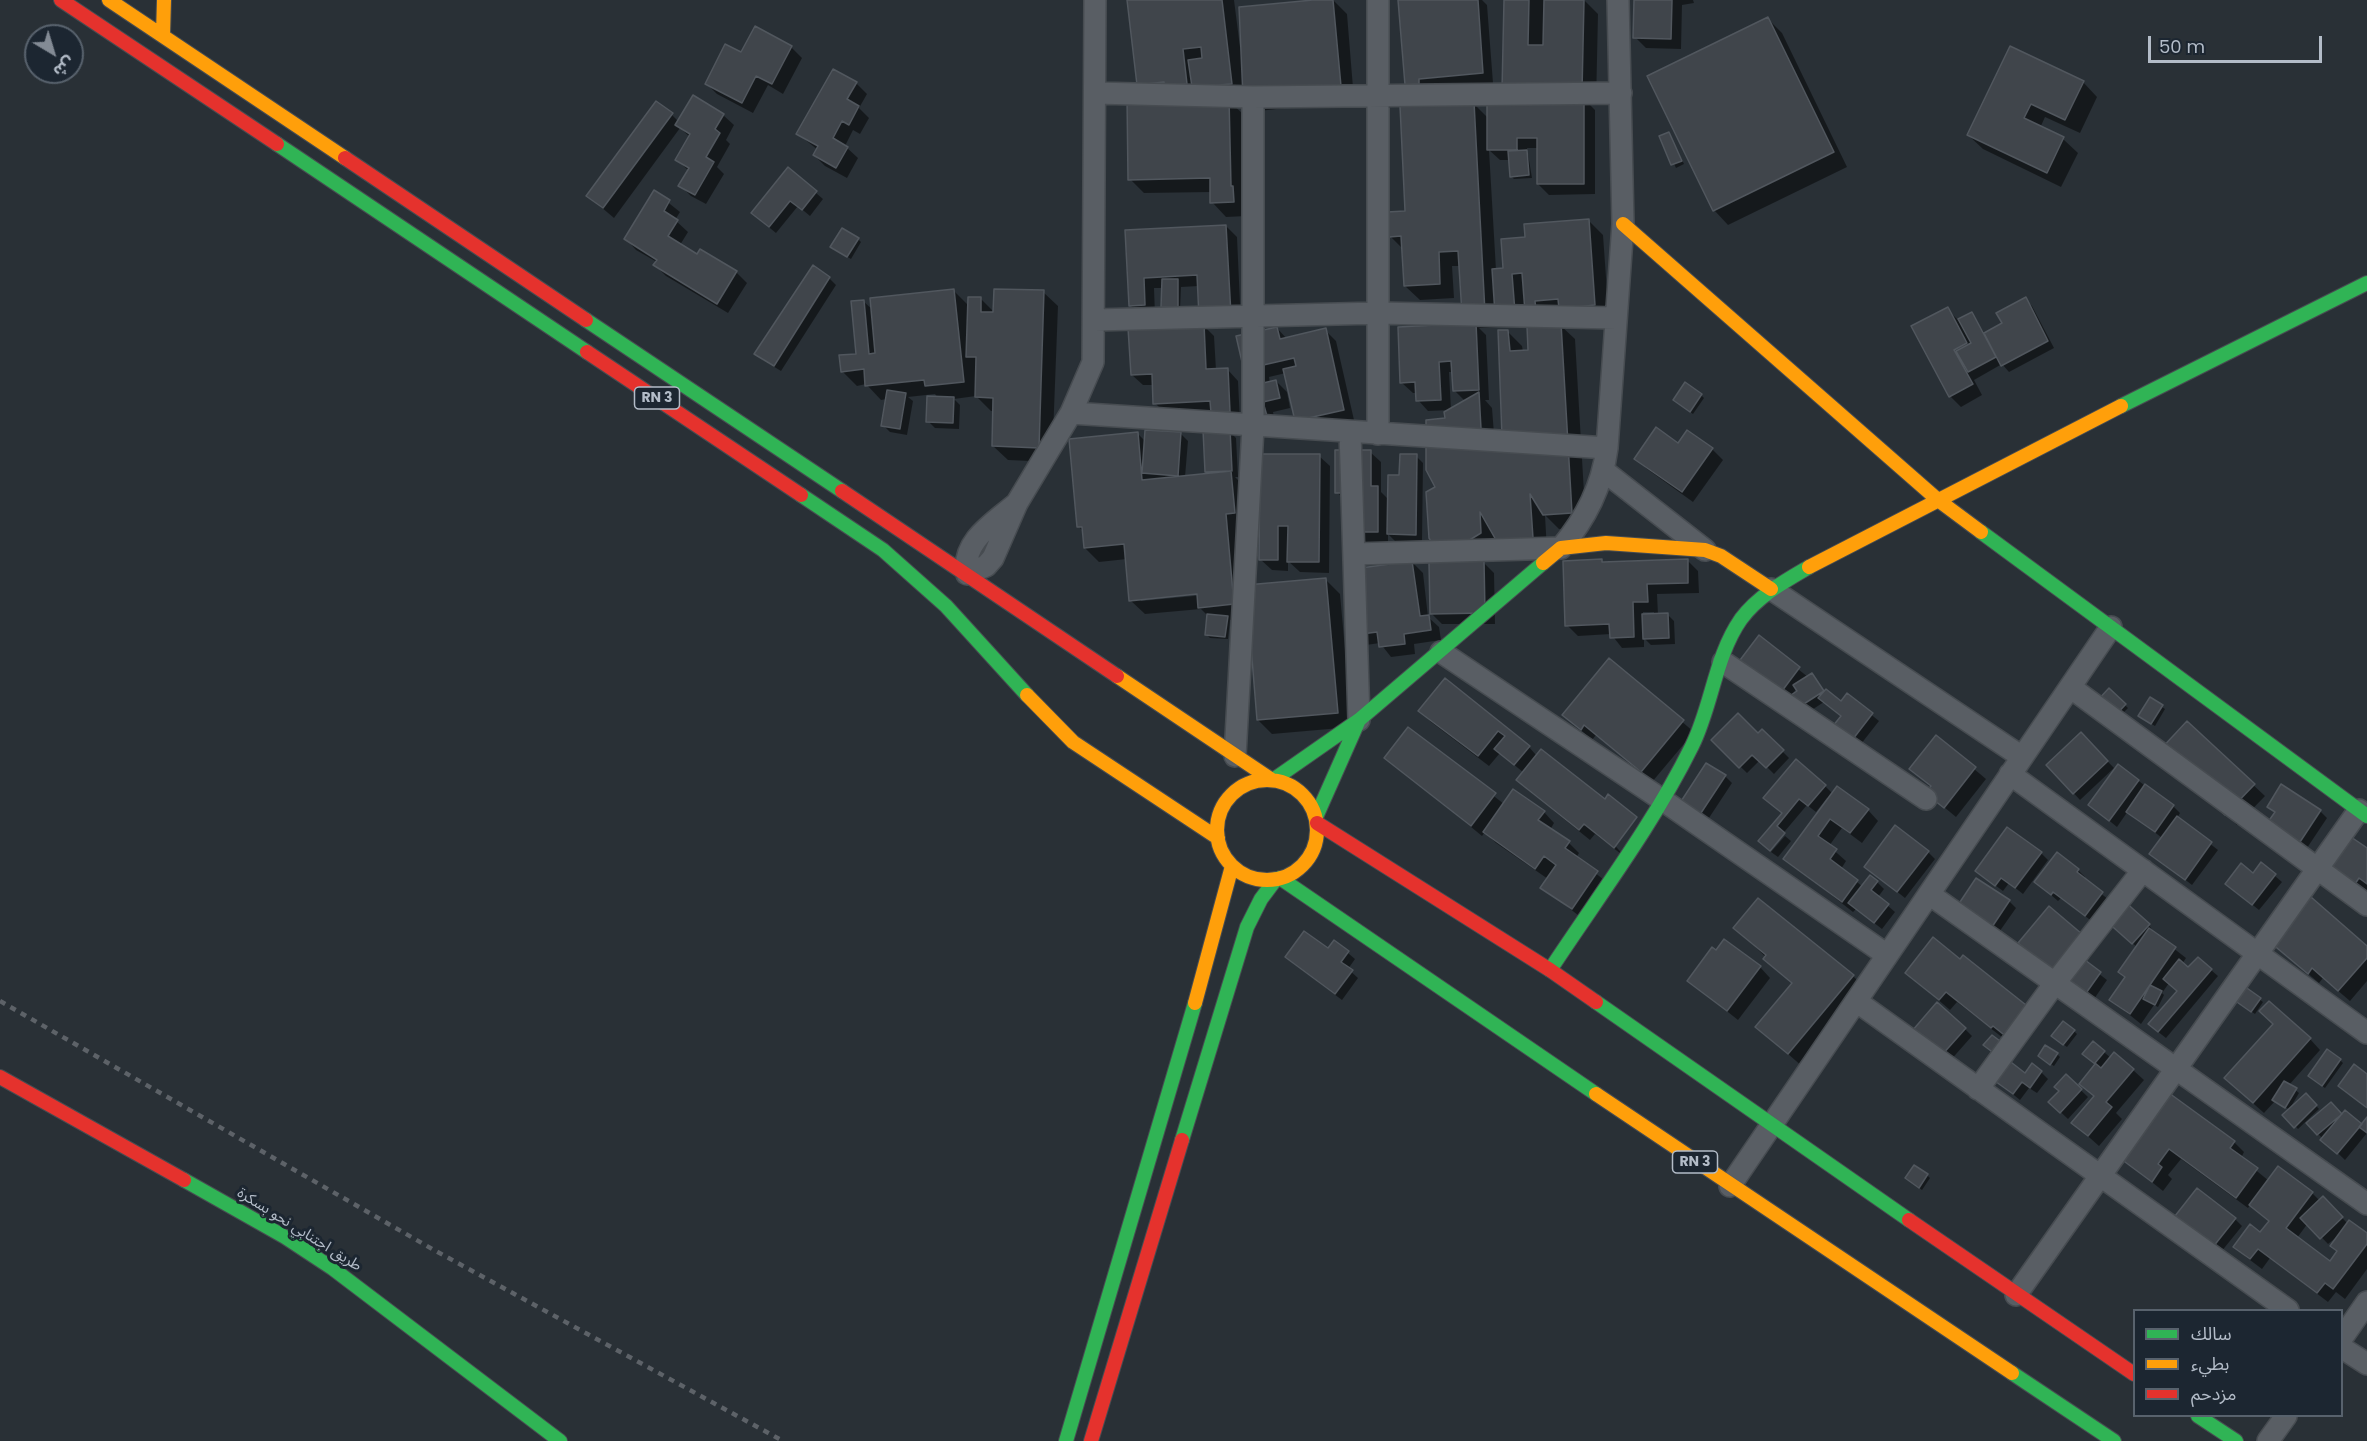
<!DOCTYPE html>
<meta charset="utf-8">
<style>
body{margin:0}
#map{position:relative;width:2367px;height:1441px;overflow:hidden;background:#293036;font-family:Poppins,"Noto Sans Arabic",sans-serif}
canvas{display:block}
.legend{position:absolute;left:2133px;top:1309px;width:210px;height:108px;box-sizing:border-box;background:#1c2631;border:2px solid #58626d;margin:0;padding:8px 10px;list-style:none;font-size:18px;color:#b3bcc8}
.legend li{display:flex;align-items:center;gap:12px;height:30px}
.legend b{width:30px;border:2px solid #58626d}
.north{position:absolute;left:24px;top:24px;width:60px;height:60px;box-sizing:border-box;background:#1c2631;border:2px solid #58626d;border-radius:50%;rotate:142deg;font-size:16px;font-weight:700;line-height:24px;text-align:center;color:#b3bcc8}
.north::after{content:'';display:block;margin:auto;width:21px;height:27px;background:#838b95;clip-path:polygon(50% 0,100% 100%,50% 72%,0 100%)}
.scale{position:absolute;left:2148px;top:36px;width:174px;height:27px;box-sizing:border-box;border:3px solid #b3bcc8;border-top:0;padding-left:8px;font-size:18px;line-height:21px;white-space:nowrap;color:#b3bcc8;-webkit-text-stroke:4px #1c2631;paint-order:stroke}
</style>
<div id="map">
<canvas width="2367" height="1441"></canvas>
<ul class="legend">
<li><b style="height:8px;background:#30b455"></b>سالك</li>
<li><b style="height:8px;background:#ff9f0a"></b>بطيء</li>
<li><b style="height:8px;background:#e5322d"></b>مزدحم</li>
</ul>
<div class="north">ش</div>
<div class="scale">50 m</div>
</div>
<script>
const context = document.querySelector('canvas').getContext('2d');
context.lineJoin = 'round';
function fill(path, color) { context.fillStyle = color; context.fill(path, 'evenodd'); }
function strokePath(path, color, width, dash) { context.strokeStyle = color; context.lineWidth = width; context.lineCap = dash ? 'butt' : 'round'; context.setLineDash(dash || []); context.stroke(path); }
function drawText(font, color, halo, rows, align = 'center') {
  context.font = font + ' Poppins,"Noto Sans Arabic",sans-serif'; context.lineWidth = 6; context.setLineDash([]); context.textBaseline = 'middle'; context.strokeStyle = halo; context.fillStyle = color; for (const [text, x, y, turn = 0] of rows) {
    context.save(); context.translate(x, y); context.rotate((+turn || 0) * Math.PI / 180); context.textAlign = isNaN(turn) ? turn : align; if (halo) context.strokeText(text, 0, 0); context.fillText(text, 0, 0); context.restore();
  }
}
fill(new Path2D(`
 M1129,0H1234L1240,47L1333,0L1347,14L1354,100L1259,111L1228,100L1243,114L1247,216L1226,217L1212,202V192L1144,193L1130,179L1138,84Z
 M1408,0H1482L1487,5L1493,83L1429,89L1406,85Z
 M1506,0H1584L1598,14L1596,105H1590L1595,110V194L1549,195L1538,184V148H1527L1532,178L1514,179L1511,176L1510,160H1500L1489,150L1496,270H1505L1527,238L1588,220L1603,235L1609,319L1560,325L1575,339L1586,527L1559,529L1545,515L1547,551L1494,536L1495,548L1454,562H1483L1494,573L1495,624H1442L1432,614L1437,488L1446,420L1451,410L1428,411L1418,400L1417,393H1413L1402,383L1474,325L1461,266H1452L1454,298L1420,300L1405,286L1403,249L1390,236L1473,103L1489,119L1514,99ZM1498,315L1511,327L1528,326L1530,351L1523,352L1522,346L1508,332L1513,446L1495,447L1492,408L1485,400H1489L1486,335L1479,328L1499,327ZM1449,372H1453L1454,390L1465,401L1451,410Z
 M1636,0H1693L1694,3L1682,5L1681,49L1646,48L1635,37Z
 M1768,19L1782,33L1847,167L1728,225L1714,210Z
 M791,47L802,58L783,94L768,85L753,113L717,94L707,84L741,54Z
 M2010,48L2083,82L2097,97L2080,133L2045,117L2040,128L2063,139L2078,153L2061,187L1983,149L1968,135Z
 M856,83L867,94L859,108L869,118L860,134L853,130L845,146L858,158L847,178L825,166L814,155L818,150L798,134Z
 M672,115L679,122L723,115L734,125L726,140L730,144L717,167L724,174L706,204L691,196L680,185L689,171L677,160L690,137L680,128L614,218L588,196Z
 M1669,134L1684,164L1676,168L1661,137Z
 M788,169L823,199L810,216L798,206L776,233L760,220Z
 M655,192L680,212L675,220L688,232L680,245L736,272L747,283L728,313L666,276L655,265L657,262L636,250L626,239Z
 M1226,226L1237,237L1241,325L1199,286L1181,287L1180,310H1165L1162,307L1163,288H1154L1155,315L1141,316L1130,305L1126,232Z
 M858,239L861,242L851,259L835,250Z
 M829,278L836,285L781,371L763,360L756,353Z
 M954,291L969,306L981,299L995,313L1043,292L1058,306L1052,462L1008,460L993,446L994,411H991L976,396L954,399L960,405L959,429L935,428L928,421L938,398L935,394L908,397L913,401L907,435L890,432L883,425L887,399L881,400L866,384L857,386L842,371L858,355L863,301L873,310Z
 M2025,299L2032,306L2054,348L2009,372L2002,364L1974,380L1982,395L1961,407L1950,396L1947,309L1959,321L1971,314L1985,334L2004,324Z
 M1203,325L1214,336L1216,370H1228L1238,381L1240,422L1166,414L1155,403L1154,385H1143L1132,375Z
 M1277,328L1287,339L1325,330L1336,341L1354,420L1307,431L1286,373L1269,377L1270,383L1276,381L1287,392L1290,408L1273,412L1276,427L1258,431L1255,382Z
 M1701,395L1704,398L1693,414L1678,403Z
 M1229,431L1236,438L1238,477H1235L1245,487V586L1325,579L1340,594L1352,727L1272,734L1258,720L1250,618L1230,620L1228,639L1210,638L1207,635L1209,617L1201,609L1145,614L1130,600L1127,559L1099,562L1085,548L1083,531L1079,527L1138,434L1146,442L1181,434L1188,441L1185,477L1210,475L1206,471ZM1204,592V595L1141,601V598Z
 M1679,445L1712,449L1723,460L1693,502L1647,469L1636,459Z
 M1370,452L1381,462V492L1389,500L1401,476L1416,456L1423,463L1422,541H1395L1388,534V542H1358L1347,503L1337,492Z
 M1261,456H1319L1330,466L1329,573L1300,572L1288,561V571L1272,570L1261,560Z
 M1687,560L1698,571L1699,593L1657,594L1658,615L1667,614L1674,621L1675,644L1651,645L1644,638V647L1622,648L1611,634L1578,636L1567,625L1565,562ZM1643,612H1654V615H1643Z
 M1412,562L1423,573L1428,617L1439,627L1441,640L1414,644L1415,654L1391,657L1380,643L1366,645L1356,634Z
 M1759,638L1808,677L1811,675L1825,692L1841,703L1847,695L1879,721L1850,758L1842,717L1824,702L1804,715L1797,688L1784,705Z
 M1610,660L1694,732L1652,782L1596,735L1592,740L1564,715Z
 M1446,680L1529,747L1625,857L1595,834L1590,840L1529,791L1518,780L1524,773L1500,753L1489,766L1431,722L1420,711Z
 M2109,690L2128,708L2117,719Z
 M2151,699L2165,709L2155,726L2143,719Z
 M2187,723L2265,796L2237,825L2161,751Z
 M1408,729L1504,804L1544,812L1554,823L1550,830L1569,843L1579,853L1576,858L1608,883L1583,919L1542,887L1548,879L1496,843L1485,832L1482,836L1386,757Z
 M1762,731L1789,758L1774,774L1760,760L1747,773L1713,740L1758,735Z
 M2081,734L2114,768L2080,800L2048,765Z
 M1936,737L1986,779L1956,817L1927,793L1932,787L1911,769Z
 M2118,766L2173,806L2180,813L2177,818L2218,850L2192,885L2151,853L2162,838L2128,811L2117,827L2090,805Z
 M1725,776L1732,783L1705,824L1687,813Z
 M1825,786L1833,794L1868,810L1878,821L1862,843L1842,828L1829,846L1846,861L1841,869L1863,887L1877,882L1884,889L1878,897L1895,912L1882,929L1856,909L1853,912L1785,859L1829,799L1827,798L1816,812L1807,805L1769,850L1760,841L1783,813L1772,805Z
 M2268,807L2320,811L2327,818L2307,848L2277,828L2276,814Z
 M1785,836L1791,841L1778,857L1771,852Z
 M2367,849V892L2337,887Z
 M1928,852L1935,859L1905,898L1866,867Z
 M2041,853L2048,860L2023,894L2009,883L2003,891L1984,877Z
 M2261,864L2282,882L2259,910L2234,890Z
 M2078,870L2085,877L2083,879L2109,900L2093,922L2061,898L2058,901L2036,882Z
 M2009,901L2016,908L1997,935L1965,915Z
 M2149,925L2154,933L2186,958L2182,964L2189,969L2211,970L2218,976L2166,1038L2157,1031L2178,991L2169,983L2162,993L2164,995L2158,1007L2154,1005L2141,1024L2111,1000L2126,978L2120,972L2137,947L2114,927Z
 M1735,927L1853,976L1867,990L1803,1067L1757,1027L1793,984Z
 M1335,942L1355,959L1348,969L1358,978L1342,1000L1294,964L1329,950Z
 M2367,948V981L2350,1001L2323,978L2319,983L2284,953Z
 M2076,956L2107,980L2092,1002L2059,977Z
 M1760,967L1770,978L1738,1020L1689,981Z
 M1907,973L2030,1010L2041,1021L2020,1047L2003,1038L1957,1002L1950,1010Z
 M2244,988L2263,1002L2255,1014L2239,1003Z
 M1965,1029L1972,1036L1949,1062L1921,1038Z
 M2074,1031L2077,1034L2067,1047L2056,1039Z
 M2310,1039L2320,1050L2289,1085L2299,1093L2289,1110L2306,1095L2319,1109L2298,1129L2285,1115L2290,1110L2275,1101L2264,1113L2237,1089Z
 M2093,1043L2111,1058L2133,1070L2144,1080L2116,1113L2122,1119L2099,1146L2073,1123L2095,1097L2081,1084L2096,1065L2084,1054Z
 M2057,1054L2060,1057L2054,1066L2042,1059Z
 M2340,1060L2343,1063L2325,1088L2312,1079Z
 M2041,1072L2048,1079L2037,1093L2029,1088L2020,1100L1994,1079Z
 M2367,1074V1109L2340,1086Z
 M2066,1076L2088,1097L2068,1119L2050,1102L2061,1091Z
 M2170,1095L2234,1142L2244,1152L2241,1158L2269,1181L2312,1193L2320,1201L2323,1198L2348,1224L2367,1235V1269L2345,1299L2336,1292L2328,1302L2270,1258L2262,1269L2246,1257L2235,1247L2260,1235L2270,1222L2250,1205L2248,1208L2181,1159L2168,1175L2172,1179L2163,1191L2123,1159ZM2308,1223L2328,1244L2338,1236L2332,1246L2338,1252L2330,1263L2297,1238Z
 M2331,1104L2342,1116L2362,1126L2367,1119V1133L2345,1160L2318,1134Z
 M1927,1175L1930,1178L1922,1190L1910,1181Z
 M2177,1216L2235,1219L2242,1226L2221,1252Z`), '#0007');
const building = new Path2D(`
 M1127,0H1222L1232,84L1192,87L1188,60L1202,58L1201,47L1183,49L1187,84L1164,86V82L1137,85Z
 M1313,0H1333L1341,86L1243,97L1239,7Z
 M1398,0H1478L1483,73L1419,79V84L1405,85Z
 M1504,0H1529L1528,45H1543L1544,0H1584L1582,91L1502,90Z
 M1634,0H1672L1671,39L1633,38Z
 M1768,17L1834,152L1713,211L1647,76Z
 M755,26L792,46L772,84L756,76L742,103L705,84L725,44L741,52Z
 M2010,46L2084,81L2065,120L2031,104L2024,118L2064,137L2047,173L1967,135Z
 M833,69L857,82L847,99L859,106L849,125L842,121L833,138L848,147L836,168L813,155L818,146L796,134Z
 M693,95L724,114L715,129L720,133L706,157L714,162L695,195L678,186L689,168L675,160L690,134L675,125Z
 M1127,96L1229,98L1231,186H1233L1234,202L1210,203V178L1128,180Z
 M1584,97V184H1537V138H1517V150H1487V98Z
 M656,101L673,113L603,208L586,196Z
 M1474,102L1485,313L1462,314L1458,251L1439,252L1440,284L1404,286L1401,236L1389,237L1387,212L1405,211L1400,106Z
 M1669,132L1682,161L1671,165L1659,136Z
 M1527,150L1529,175L1510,177L1508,151Z
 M788,167L817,191L802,210L790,201L769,227L751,213Z
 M654,190L670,200L664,211L678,220L668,236L697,254L700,249L737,271L717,304L653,265L657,260L624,239Z
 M1589,219L1595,305L1559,309L1558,299L1535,301L1536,312H1525L1522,273L1512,274L1515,312L1495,314L1492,269L1503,268L1501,239L1525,237L1524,224Z
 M1226,225L1231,315L1199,317L1197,275L1144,278L1145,305L1129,306L1125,230Z
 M842,228L859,238L847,257L830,247Z
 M813,265L830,277L774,366L754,354Z
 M1162,279H1178V308L1161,307Z
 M954,289L964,382L925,386L924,380L865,386L864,369L841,372L839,355L856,354L851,301L864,300L869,354L875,353L870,298Z
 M994,289L1044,290L1039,448L992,446L993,398L975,397L976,357H966L968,297H981V312H993Z
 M2026,297L2048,341L2001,366L1984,333L2002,323L1996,313Z
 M1948,307L1967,343L1954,350L1973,384L1949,397L1911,326Z
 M1972,312L1996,357L1968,372L1956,351L1971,343L1958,319Z
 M1476,323L1479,390L1453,391L1451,361L1439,362L1441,400L1416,401L1415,382L1400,383L1398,327Z
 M1561,323L1572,513L1543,515L1530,494L1533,538L1496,540L1480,512L1481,533L1463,544L1436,550L1429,538L1426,492L1435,487L1426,470V420L1445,418L1444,412L1479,392L1482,447L1502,437L1498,330H1508L1510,351L1528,350L1527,326Z
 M1204,324L1206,369L1228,368L1230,412L1211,413L1210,401L1153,404L1152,374L1131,375L1128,328Z
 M1277,327L1280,339L1326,328L1344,410L1295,421L1283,369L1296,366L1294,358L1259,366L1263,383L1276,380L1280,398L1263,402L1267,416L1246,421L1242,401L1257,398L1245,375L1236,336Z
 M1685,382L1702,394L1690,412L1673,400Z
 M887,390L906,393L900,429L881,426Z
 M927,396L954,397L953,423L926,422Z
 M1656,427L1678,443L1687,430L1713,448L1682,492L1634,459Z
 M1230,429L1232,471L1205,472L1203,430Z
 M1145,430L1181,432L1178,476L1142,473Z
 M1138,432L1142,480L1231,471L1235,513L1226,514L1234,604L1198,608L1197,594L1129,601L1124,544L1084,548L1082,527H1077L1069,439Z
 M1335,450H1371V486H1378V532H1346L1345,493H1335Z
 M1260,454H1320L1319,562H1287L1288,526H1278V560H1259Z
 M1400,454H1417L1416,535L1387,534L1388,475H1399Z
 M1602,559V562L1688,559V583L1647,584L1648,602H1633L1634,637L1610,638L1609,624L1565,626L1563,561Z
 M1484,560L1485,613L1430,614L1429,562Z
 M1412,561L1420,616L1429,615L1431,630L1404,634L1405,644L1379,647L1377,632L1354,635L1346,570Z
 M1326,578L1338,713L1257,720L1246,585Z
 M1668,613L1669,638L1643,639L1642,614Z
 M1207,614L1228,616L1225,637L1205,635Z
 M1759,635L1800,667L1776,699L1734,668Z
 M1609,658L1684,720L1641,772L1584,725L1581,730L1562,715Z
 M1812,673L1824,691L1796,709L1788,697L1797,691L1793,685Z
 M1445,678L1530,746L1514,765L1494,749L1505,736L1498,731L1478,756L1418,711Z
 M2109,688L2126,704L2113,718L2096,702Z
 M1826,689L1841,701L1847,693L1873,713L1843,752L1824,737L1841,716L1818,698Z
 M2150,697L2163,705L2151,724L2138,716Z
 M1738,713L1758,733L1762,729L1784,750L1766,768L1752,755L1739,768L1711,740Z
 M2187,721L2255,784L2225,815L2159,751Z
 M1408,727L1496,793L1471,826L1384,758Z
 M2081,732L2108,761L2073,794L2046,765Z
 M1936,735L1976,767L1944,808L1925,793L1931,786L1909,769Z
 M1541,749L1605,799L1608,794L1637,817L1614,848L1584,824L1579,830L1516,780Z
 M1796,759L1826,785L1808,806L1799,799L1777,826L1785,833L1770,851L1758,841L1782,813L1763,798Z
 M1706,763L1726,775L1697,819L1678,806Z
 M2118,764L2139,780L2109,821L2088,805Z
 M2145,784L2174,805L2155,832L2126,812Z
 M2281,784L2321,810L2300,842L2268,822L2275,812L2267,807Z
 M1837,786L1869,809L1850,833L1830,819L1818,836L1837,849L1830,859L1858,880L1842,902L1783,859Z
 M1513,789L1545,811L1538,820L1570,841L1565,848L1598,871L1572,909L1540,888L1556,865L1544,856L1535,869L1483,832Z
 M2177,816L2212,842L2185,880L2149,854Z
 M1895,825L1929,851L1897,892L1864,867Z
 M2007,827L2042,852L2015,888L2001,878L1995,886L1975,871Z
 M2351,837L2367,848V884L2359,878L2349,893L2324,876Z
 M2057,852L2079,869L2077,872L2103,892L2085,916L2053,892L2051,895L2034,882Z
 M2261,862L2276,874L2252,905L2225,884L2241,863L2253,873Z
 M1870,875L1878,881L1871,890L1889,904L1874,923L1848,903Z
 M1976,878L2010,900L1990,930L1956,908Z
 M2311,897L2367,946V958L2338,991L2312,968L2308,974L2271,943Z
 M1758,898L1854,975L1788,1054L1755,1027L1792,983L1763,959L1766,955L1733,928Z
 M2123,900L2150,924L2132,944L2105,920Z
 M2049,906L2082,934L2051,971L2018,943Z
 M2149,928L2176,947L2130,1014L2109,1000L2125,977L2118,972Z
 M1304,931L1328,948L1334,940L1349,951L1341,962L1353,970L1335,994L1285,957Z
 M1933,937L1960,959L1963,955L2031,1009L2008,1038L1993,1026L1991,1028L1946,992L1939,1000L1905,973Z
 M1724,939L1761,966L1727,1011L1687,981L1712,947L1716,950Z
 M2077,954L2101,972L2084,996L2059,978Z
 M2198,957L2212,969L2158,1032L2148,1024L2177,991L2163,979L2179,959L2188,967Z
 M2150,985L2162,991L2155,1005L2143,999Z
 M2244,986L2261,998L2251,1012L2234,1000Z
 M2269,1001L2311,1038L2253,1103L2224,1078L2273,1024L2259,1011Z
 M1937,1002L1966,1028L1941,1056L1912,1031Z
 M2063,1021L2075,1030L2063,1045L2051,1036Z
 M1992,1035L2004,1044L1995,1054L1983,1045Z
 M2093,1041L2105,1051L2095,1063L2101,1068L2114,1052L2134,1069L2106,1102L2112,1107L2088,1136L2071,1123L2094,1096L2079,1084L2095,1064L2082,1054Z
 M2045,1045L2058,1053L2050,1065L2038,1056Z
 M2327,1049L2341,1059L2322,1086L2308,1076Z
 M2007,1059L2025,1073L2032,1063L2042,1071L2030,1088L2022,1082L2013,1094L1992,1079Z
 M2354,1064L2367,1074V1108L2338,1086Z
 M2066,1074L2082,1089L2060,1113L2048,1102L2059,1091L2054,1087Z
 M2284,1081L2297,1088L2285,1108L2272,1100Z
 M2169,1093L2235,1141L2230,1148L2258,1168L2236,1198L2169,1149L2158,1164L2162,1167L2152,1182L2121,1159Z
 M2306,1093L2317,1105L2294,1128L2282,1115Z
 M2331,1102L2342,1114L2317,1135L2306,1123Z
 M2345,1110L2362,1124L2337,1154L2320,1140Z
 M2367,1117V1133L2359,1127Z
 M1914,1165L1928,1174L1919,1188L1905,1178Z
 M2278,1166L2313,1192L2286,1228L2330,1261L2337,1251L2330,1246L2349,1220L2367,1233V1244L2333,1289L2325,1283L2317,1293L2258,1249L2250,1259L2233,1247L2250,1224L2260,1232L2269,1221L2249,1205Z
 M2197,1188L2236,1218L2213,1247L2175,1216Z
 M2323,1196L2343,1217L2320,1239L2300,1218Z`);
fill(building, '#40454b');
strokePath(building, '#51575e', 1.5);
const street = new Path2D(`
 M1378,0V434
 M1096,93L1253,97L1621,93
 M1095,320L1378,313L1616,318
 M1071,413L1607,448
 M1350,432L1359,720
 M1604,471L1705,550
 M1017,503C995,522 961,541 967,574L986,566L993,558L1017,503L1071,413L1093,362L1095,0
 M1355,554L1561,548C1586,518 1602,487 1607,448L1623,224L1618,0
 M1771,589L2022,757
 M1441,652L1661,799L1887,955
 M1723,662L1926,799
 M2070,687L2367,905
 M1235,756L1253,427V97
 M2010,774L2367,1033
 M1929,894L2367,1204
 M1856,1001L2288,1310
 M1978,1089L2055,983L2143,870
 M1730,1186L2111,627
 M2016,1295L2359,810
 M2342,1338L2367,1302
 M2342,1348L2367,1364
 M2268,1441L2286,1416`);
const fast = new Path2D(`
 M277,144L587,352
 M586,320L842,491
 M2121,406L2367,283
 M801,495L883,550L946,606L1027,695
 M1981,532L2367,816
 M1273,780L1359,720L1543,563
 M1316,817L1359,720
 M1280,878L1596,1094
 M1550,970C1598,897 1653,825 1692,746C1712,706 1715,656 1741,619C1758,596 1785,581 1809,567
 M1596,1002L1909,1220
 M1182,1140L1247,927L1261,899L1276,879
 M184,1180L285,1237L332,1268L560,1441
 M2012,1373L2114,1441
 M2198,1416L2236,1441
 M1066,1441L1195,1003`);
const slow = new Path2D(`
 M109,0L345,158
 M163,35L164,0
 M1623,224L1938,500L1981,532
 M1543,563L1561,548L1606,543L1705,550L1721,556L1771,589
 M1809,567L2121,406
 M1117,676L1272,780
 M1027,695L1073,742L1218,838
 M1217 830a50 50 0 1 1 100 0a50 50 0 1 1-100 0Z
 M1195,1003L1232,866
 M1596,1094L2012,1373`);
const jam = new Path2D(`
 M61,0L277,144
 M345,158L586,320
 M587,352L801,495
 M842,491L1117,676
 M1317,823L1550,970L1596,1002
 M0,1077L184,1180
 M1909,1220L2134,1374
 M1091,1441L1182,1140`);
strokePath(street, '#474c51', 24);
strokePath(fast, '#474c51', 16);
strokePath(slow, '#474c51', 16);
strokePath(jam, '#474c51', 16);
strokePath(street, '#595e64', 21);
strokePath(fast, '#30b455', 14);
strokePath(slow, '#ff9f0a', 14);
strokePath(jam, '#e5322d', 14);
strokePath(new Path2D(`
 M0,1001L434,1250L783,1441`), '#5d6268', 4.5, [6, 6]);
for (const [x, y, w] of [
 [657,398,45],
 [1695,1162,45]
]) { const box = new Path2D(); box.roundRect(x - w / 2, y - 11, w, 22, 4.5); context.fillStyle = '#1c2631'; context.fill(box); strokePath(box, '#b3bcc8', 1.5); }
drawText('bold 14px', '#b3bcc8', null, [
 ["RN 3",657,398],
 ["RN 3",1695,1162]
]);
drawText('15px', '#b3bcc8', '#1c2631', [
 ["طريق اجتنابي نحو بسكرة",299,1230,32]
]);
</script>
